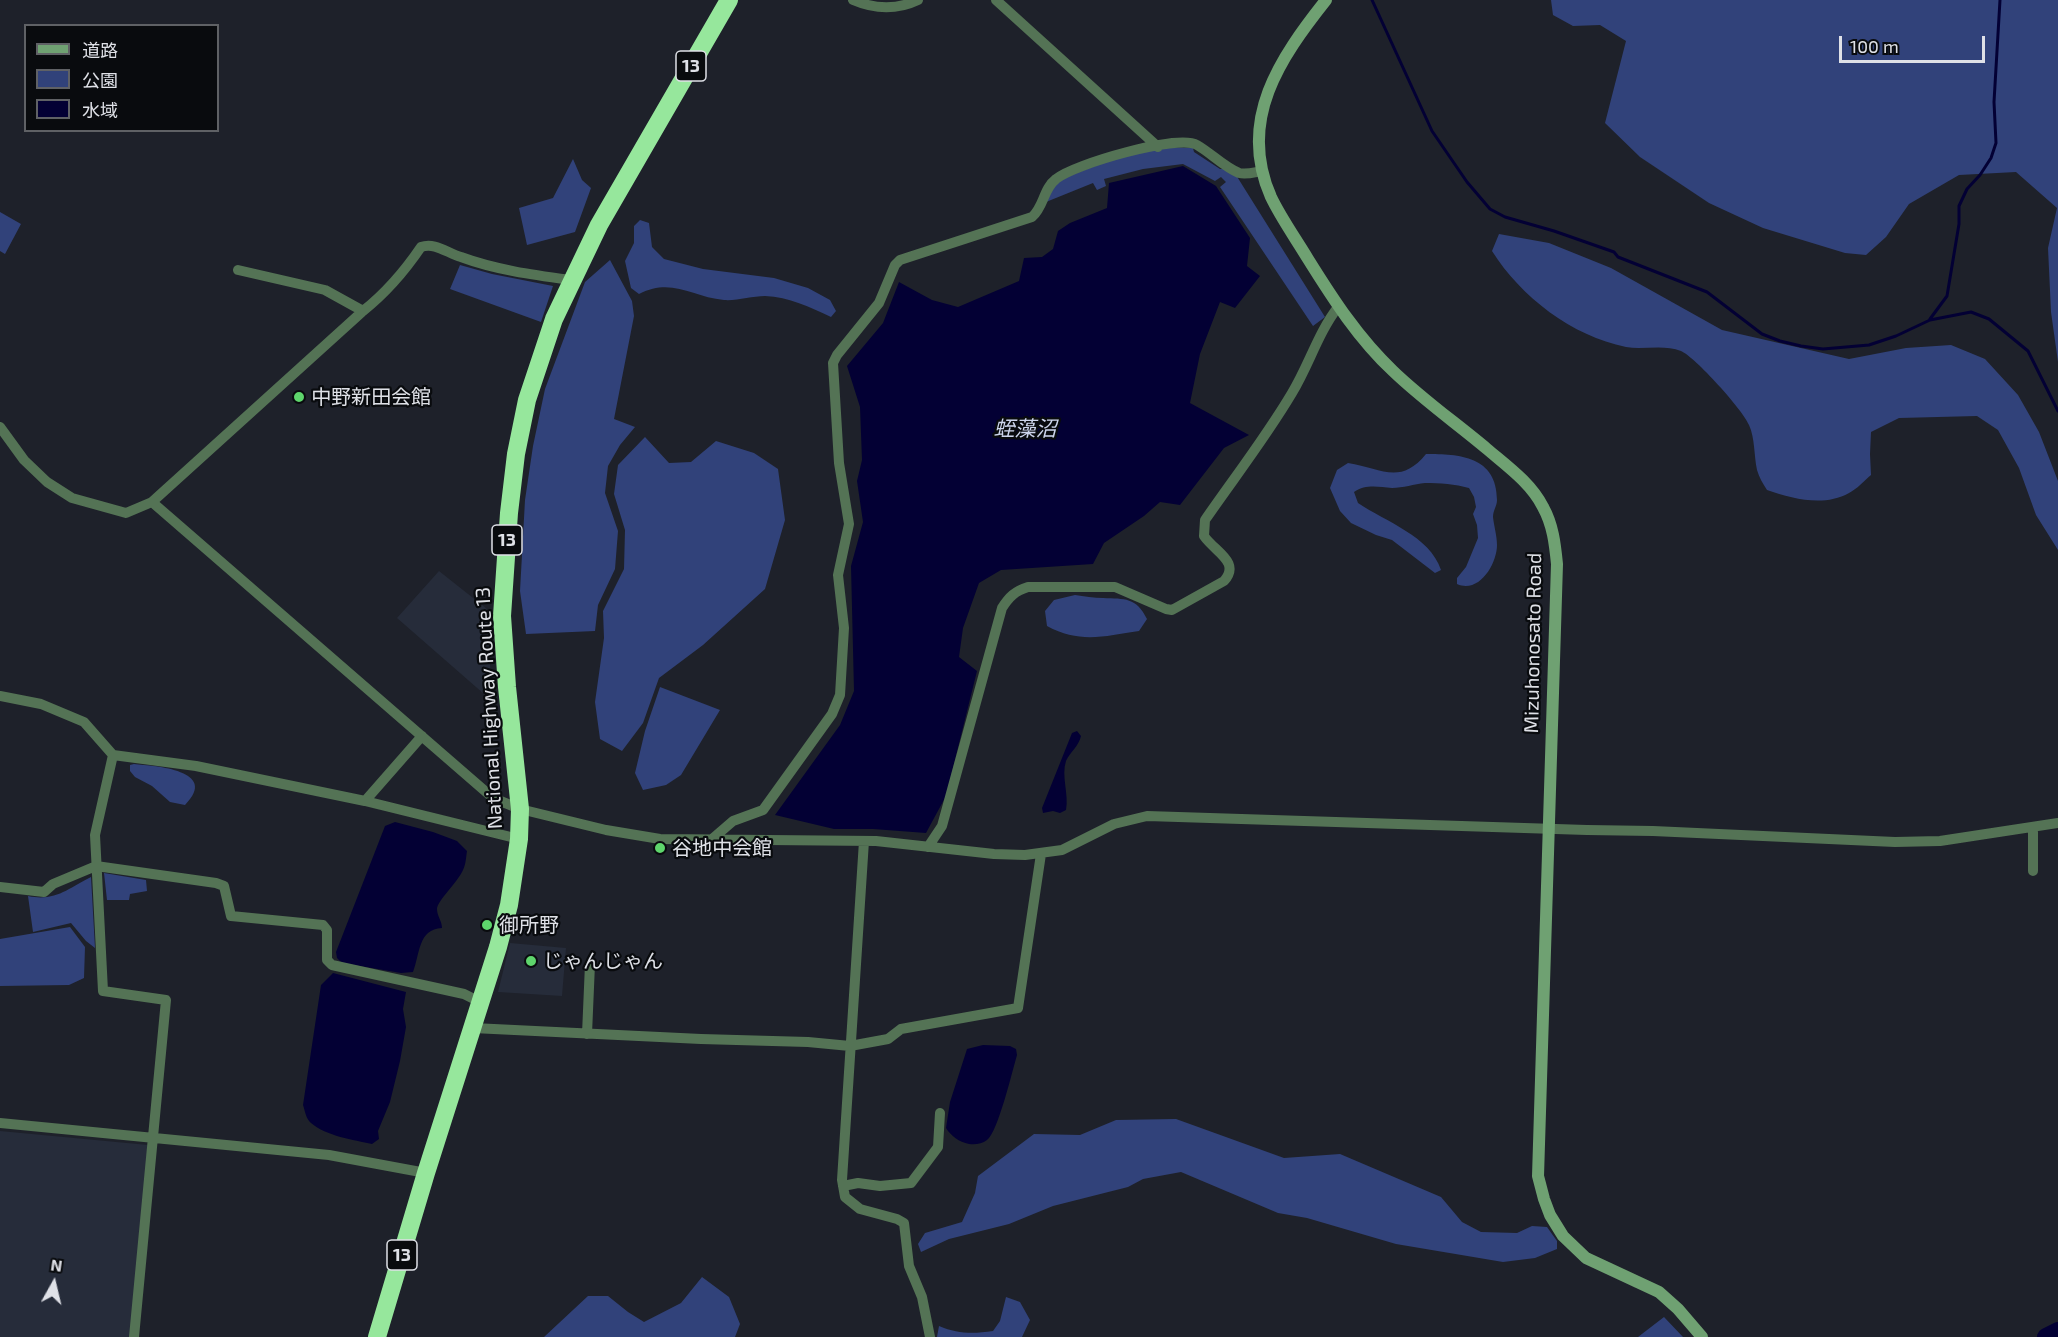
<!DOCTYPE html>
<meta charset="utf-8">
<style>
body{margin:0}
#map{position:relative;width:2058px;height:1337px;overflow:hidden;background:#1e212a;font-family:"Exo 2","Noto Sans JP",sans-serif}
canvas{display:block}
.legend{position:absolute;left:24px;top:24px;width:195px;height:108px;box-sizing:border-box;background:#090b0e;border:2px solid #5f6165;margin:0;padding:8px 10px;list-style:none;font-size:18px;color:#dfe1e7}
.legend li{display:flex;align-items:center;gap:12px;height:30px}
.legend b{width:30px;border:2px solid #5f6165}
.north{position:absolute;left:24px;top:1253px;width:60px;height:60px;-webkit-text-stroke:4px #090b0e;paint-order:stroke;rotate:8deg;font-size:16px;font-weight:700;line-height:24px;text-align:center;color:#dfe1e7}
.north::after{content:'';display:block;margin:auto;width:21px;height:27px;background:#dfe1e7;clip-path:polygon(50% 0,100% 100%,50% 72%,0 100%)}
.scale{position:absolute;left:1839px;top:36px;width:146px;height:27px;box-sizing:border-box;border:3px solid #dfe1e7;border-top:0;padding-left:8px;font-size:18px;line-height:21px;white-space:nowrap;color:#dfe1e7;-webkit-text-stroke:4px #090b0e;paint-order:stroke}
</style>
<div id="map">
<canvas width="2058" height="1337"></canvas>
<ul class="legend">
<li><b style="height:8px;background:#6fa172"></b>道路</li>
<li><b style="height:16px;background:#31427a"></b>公園</li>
<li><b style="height:16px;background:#030034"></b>水域</li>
</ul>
<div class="north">N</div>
<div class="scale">100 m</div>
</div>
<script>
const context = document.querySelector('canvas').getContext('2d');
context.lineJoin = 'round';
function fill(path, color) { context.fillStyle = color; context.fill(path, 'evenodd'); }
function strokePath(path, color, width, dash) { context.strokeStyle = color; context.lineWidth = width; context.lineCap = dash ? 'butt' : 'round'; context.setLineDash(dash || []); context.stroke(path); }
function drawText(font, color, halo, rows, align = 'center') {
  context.font = font + ' "Exo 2","Noto Sans JP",sans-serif'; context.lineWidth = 4.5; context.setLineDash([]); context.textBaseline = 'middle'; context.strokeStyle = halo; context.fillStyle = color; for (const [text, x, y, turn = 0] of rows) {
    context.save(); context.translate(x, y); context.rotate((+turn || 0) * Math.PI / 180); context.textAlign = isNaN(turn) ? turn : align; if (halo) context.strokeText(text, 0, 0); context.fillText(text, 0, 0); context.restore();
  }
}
fill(new Path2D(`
 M439,571L487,609L492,701L397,618Z
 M510,943L566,948L562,996L498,992Z
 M0,1131L148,1145L130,1337H0Z`), '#262c3a');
fill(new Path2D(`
 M1551,0H2058V362L2051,312L2048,248L2057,208L2016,172L1959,175L1909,204L1886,237L1866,255L1845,253L1763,228L1709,203L1640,157L1605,123L1626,41L1600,25L1573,26L1553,15Z
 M1166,147L1193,148L1194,152L1220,169H1226L1236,175L1325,317L1313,326L1220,187L1226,182L1221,177L1215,181L1183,164L1143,169L1104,179L1106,186L1097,190L1093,183L1046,202L1054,186L1061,179L1110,160Z
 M573,159L582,180L591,188L575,232L527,245L519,208L553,198Z
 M0,212L21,224L5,254L0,251Z
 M640,220L649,223L652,247L664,259L703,269L774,278L808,288L830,300L836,311L831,317C810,307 789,297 765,296C752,296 737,301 724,300C692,297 672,277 639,294L631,288L625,261L634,243V226Z
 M1499,234L1549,243L1611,268L1722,330L1849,359L1906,348L1951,345L1985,359L2018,395L2039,432L2058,481V550L2036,515L2019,468L1998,430L1977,416L1899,418L1871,432L1870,454L1871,475C1864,481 1857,489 1849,493C1824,507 1793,499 1767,490C1763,484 1759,477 1757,470C1754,456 1755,438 1749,425C1743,410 1695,357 1681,351C1664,344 1643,350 1626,347C1572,336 1521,297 1492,251Z
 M610,260L632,301L634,316L614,419L635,427L620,445L608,466L605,493L618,531L615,569L598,605L595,631L526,634L520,591L525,500L533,446L545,389L585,282Z
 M460,265L492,274L553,286L541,322L450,289Z
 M645,437L669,463L691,462L716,441L754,453L778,469L785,520L765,589L703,645L659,678L643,723L622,751L600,739L595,702L604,638L603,611L624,569L625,530L614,494L618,465Z
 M1426,454C1459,454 1497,456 1497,500C1497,506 1493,510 1493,517C1494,526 1497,536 1497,545C1497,564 1479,594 1457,584V578L1466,567L1478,538L1477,525L1473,514L1476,507L1474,497L1469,488C1455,484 1440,483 1425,483C1414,484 1403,488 1392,488C1378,487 1366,484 1354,492L1358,503C1386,522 1430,536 1441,570L1435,573L1392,540L1376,535L1351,523L1340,511L1330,488L1337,470L1348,463C1381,468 1400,486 1426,454Z
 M1075,595C1084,596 1094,598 1103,598C1125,599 1136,597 1147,619L1139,631C1105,636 1080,644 1047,626L1045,611L1054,600Z
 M660,687L720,710L681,775L666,785L643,790L635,773L645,731Z
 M134,764C155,766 220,770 185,805L170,802L152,786L135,777L130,771V765Z
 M104,873L146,880L147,891L130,894L129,900H107Z
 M91,877L95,948L86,941L71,923L33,932L28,896C55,902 69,888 91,877Z
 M70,927L85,947L84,978L69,985L0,986V939Z
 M1176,1119L1284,1158L1340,1154L1441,1197L1462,1222L1481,1232L1517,1233L1532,1226L1547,1227L1557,1241V1249L1535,1258L1503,1262L1396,1244L1307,1218L1278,1213L1181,1172L1143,1179L1128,1187L1053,1206L1009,1224L949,1239L921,1252L918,1244L925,1233L962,1222L975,1193L978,1176L1034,1134L1080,1135L1116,1120Z
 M702,1277L729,1297L740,1324L735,1337H544L588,1296H608L628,1312L644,1322L681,1303Z
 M1006,1297L1020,1302L1030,1320L1022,1337H937L939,1326C958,1334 973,1334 993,1331L1000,1321Z
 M1664,1317L1683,1337H1638Z`), '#31427a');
fill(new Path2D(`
 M1183,166L1216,186L1250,238L1247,266L1260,276L1235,308L1220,302L1200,354L1190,403L1249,435L1224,448L1180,505L1160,502L1144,516L1104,543L1093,564L1001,570L979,583L963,628L959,657L977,671L946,796L926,833L873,829H834L775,815L840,725L854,691L851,566L863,522L857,481L862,460L860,407L847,366L883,323L899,282L932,300L958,307L1019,281L1024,258L1042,257L1053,249L1058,231L1070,223L1107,208L1109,183Z
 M1077,731L1081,736C1079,746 1070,752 1066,761C1061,776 1069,794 1066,810L1060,813L1053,811L1043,813L1042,808L1072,733Z
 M395,822L433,832L457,841L467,851C466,857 466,864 463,870C458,882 437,901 437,909C437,916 442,921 442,928C418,929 420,954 413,972L401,973L342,963L337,958L336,952L385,826Z
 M333,973L406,992L403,1009L406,1027L400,1061L390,1102L378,1131L379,1139L372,1144C354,1140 326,1136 311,1123C306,1119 305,1111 303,1105L321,985Z
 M983,1045L1010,1046L1016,1049L1017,1055C1012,1072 998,1132 987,1140C982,1144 975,1145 969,1144C959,1142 951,1136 946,1128L950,1102L967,1049Z`), '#030034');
strokePath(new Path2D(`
 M1372,0L1432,131L1467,182L1490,209L1505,217L1554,231L1614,252L1618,257L1707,292L1762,334L1780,341L1801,346L1823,349L1869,345L1896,336L1930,320L1971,312L1989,319L2028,351L2058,411
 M1930,319L1947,296L1959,224V206L1967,189L1980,175L1991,158L1996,143L1994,102L2000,0`), '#030034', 3);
strokePath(new Path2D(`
 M2046,1337L2058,1331`), '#030034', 18);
strokePath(new Path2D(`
 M853,0C874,9 897,10 918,0
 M996,0L1158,147
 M238,270L325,290L363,311
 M0,427L24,460L47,482L72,498L126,513L152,502L363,311C387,292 404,272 421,247C435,242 447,253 461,257C496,270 534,275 571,280
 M152,502L493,798L520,809L606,830L660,839L876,841L994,854L1025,855L1062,850L1114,824L1147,816L1587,830L1653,831L1895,842L1940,841L2058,823
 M0,696L41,704L84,722L113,755L196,766L365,801L519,839
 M113,755L95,835L103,991L166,1000L134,1337
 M365,801L422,736
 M2033,827V871
 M711,840L733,821L763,810L832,714L840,695L844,628L838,575L849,524L839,463L833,363L837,355L879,303L895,265L900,260L1032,217C1044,207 1043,189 1056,179C1074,164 1178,134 1197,145C1211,153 1224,167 1239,173C1247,175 1255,172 1262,171
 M864,841L842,1180L845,1197L860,1209L897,1219L904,1223L909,1266L922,1297L930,1337
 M928,847L942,826L1002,608C1009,597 1015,591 1028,587H1115L1166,609L1172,610L1224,581C1241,562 1215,552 1204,536L1205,520C1234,478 1266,437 1292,393C1309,365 1318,333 1338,307
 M0,887L44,892L53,884L96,866L216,883L224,886L231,916L323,925L327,930V960L332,965L464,994L480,1002
 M473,1028L701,1039L808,1042L850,1046L888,1039L901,1029L1018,1008L1041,854
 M587,1034L590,964
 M0,1123L329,1155L426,1173
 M843,1186L858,1183L880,1186L911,1183L938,1147L940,1113`), '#547355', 10);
strokePath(new Path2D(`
 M1326,0C1280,58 1237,120 1271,197C1281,218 1296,239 1308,259C1333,299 1358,338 1393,371C1422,399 1456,423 1487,449C1507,466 1531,483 1543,507C1553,525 1555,544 1557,564L1538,1176L1544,1199L1550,1215L1563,1236L1586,1258L1659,1292L1678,1309L1702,1337`), '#6fa172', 12);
strokePath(new Path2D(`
 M377,1337L426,1173L498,947L509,905L519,839L520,809L507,687L502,616L509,513L516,454L527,400L554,319L599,225L729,0`), '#96e79c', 18);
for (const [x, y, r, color] of [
 [299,397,6,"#5ed56c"],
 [660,848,6,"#5ed56c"],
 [487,925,6,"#5ed56c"],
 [531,961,6,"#5ed56c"]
]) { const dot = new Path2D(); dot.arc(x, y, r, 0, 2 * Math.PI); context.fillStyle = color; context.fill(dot); strokePath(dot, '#090b0e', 2); }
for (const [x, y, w] of [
 [691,66,30],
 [507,540,30],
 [402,1255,30]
]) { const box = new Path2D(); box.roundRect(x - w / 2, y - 15, w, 30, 4.5); context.fillStyle = '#090b0e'; context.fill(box); strokePath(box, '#dfe1e7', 1.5); }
drawText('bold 18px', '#dfe1e7', null, [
 ["13",691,66],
 ["13",507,540],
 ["13",402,1255]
]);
drawText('20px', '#dfe1e7', '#090b0e', [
 ["中野新田会館",311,397],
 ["谷地中会館",672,848],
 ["御所野",499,925],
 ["じゃんじゃん",543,961]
], 'left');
drawText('20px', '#dfe1e7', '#090b0e', [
 ["Mizuhonosato Road",1533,643,-89],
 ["National Highway Route 13",489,708,-93]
]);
drawText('italic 21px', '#cdd5ec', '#090b0e', [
 ["蛭藻沼",1025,429]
]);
</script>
